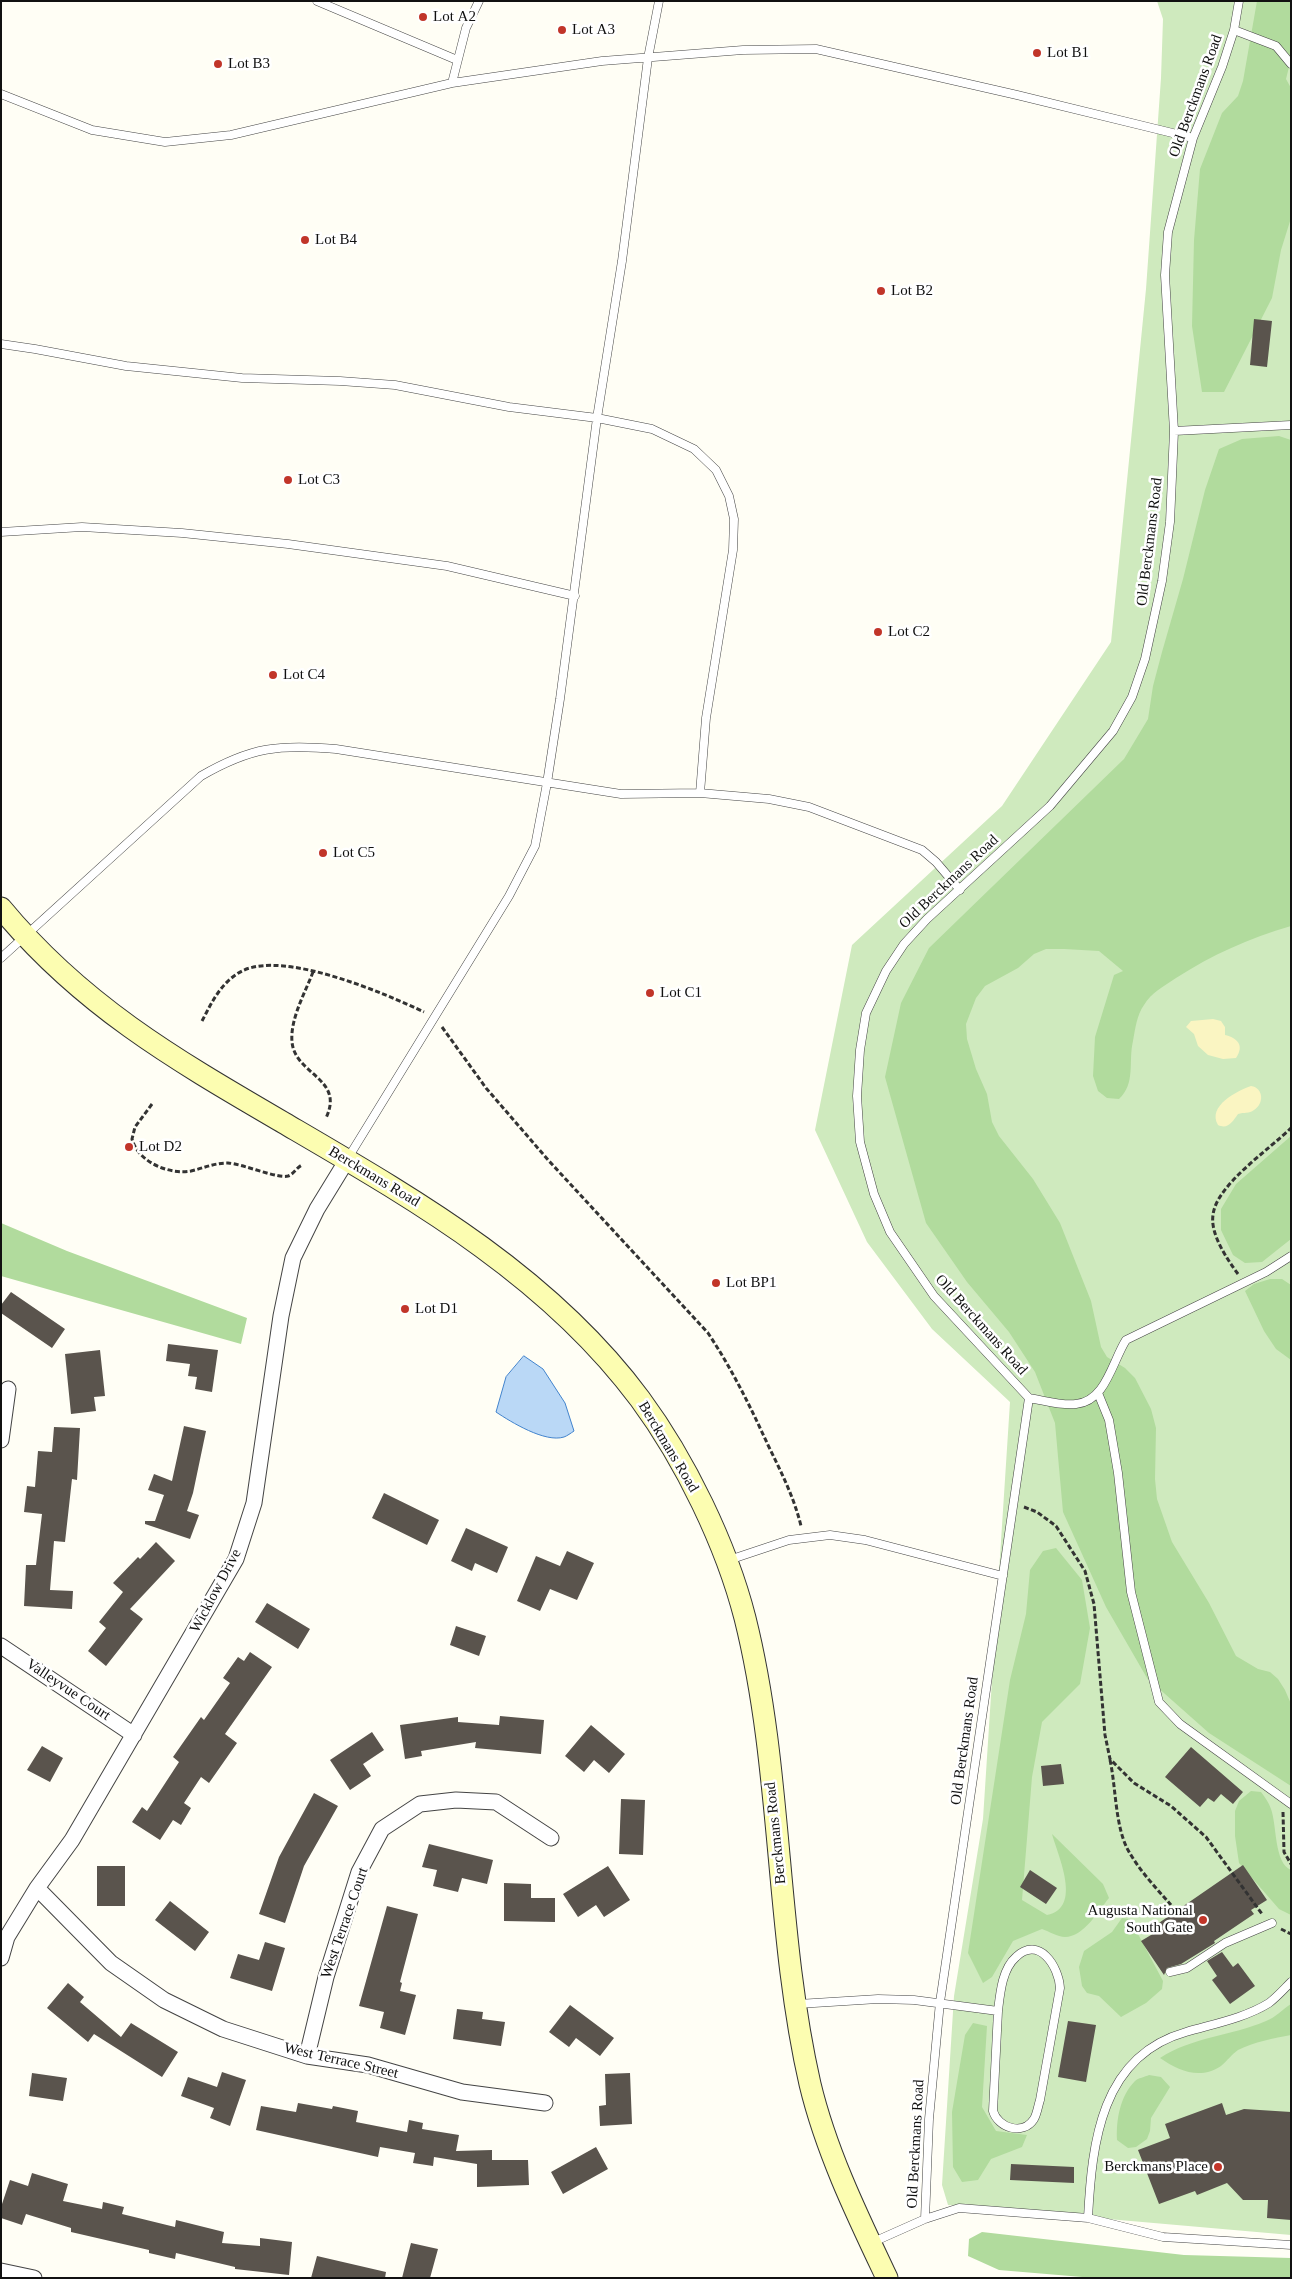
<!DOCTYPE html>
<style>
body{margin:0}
#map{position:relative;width:1292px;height:2279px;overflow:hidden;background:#fffef5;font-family:Georgia,serif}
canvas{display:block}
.frame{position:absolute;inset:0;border:2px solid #111;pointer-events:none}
</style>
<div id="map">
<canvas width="1292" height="2279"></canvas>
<div class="frame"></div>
</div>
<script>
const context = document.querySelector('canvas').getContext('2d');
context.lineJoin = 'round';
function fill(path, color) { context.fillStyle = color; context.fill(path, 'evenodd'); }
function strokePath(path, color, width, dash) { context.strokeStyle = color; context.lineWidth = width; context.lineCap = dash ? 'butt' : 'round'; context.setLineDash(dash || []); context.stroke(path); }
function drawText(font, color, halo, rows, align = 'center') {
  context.font = font + ' Georgia,serif'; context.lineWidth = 5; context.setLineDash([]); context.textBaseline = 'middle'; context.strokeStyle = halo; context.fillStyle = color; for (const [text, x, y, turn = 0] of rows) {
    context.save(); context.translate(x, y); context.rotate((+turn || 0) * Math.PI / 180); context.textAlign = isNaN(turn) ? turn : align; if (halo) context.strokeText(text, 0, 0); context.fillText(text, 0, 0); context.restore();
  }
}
fill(new Path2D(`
 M1157,1H1291V2235L948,2205L942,2185L954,1996L983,1819L1010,1402L932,1329L867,1242L815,1130L852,945L1002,806L1111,642L1146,289L1161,78L1163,19Z`), '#cfeabe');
fill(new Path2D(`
 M1257,1H1291V59L1286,79L1291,88V218L1281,250L1272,298L1224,392H1202L1192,326L1194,240L1200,169L1222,113L1238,96L1243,81Z
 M1279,436L1291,440V926C1249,938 1212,955 1176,978C1164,986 1151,993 1144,1005C1137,1014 1135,1030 1133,1041C1128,1062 1136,1083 1119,1099L1107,1098L1098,1091L1093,1076L1095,1037L1114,975L1123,971L1099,951L1064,949H1046L1034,954L1018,968L985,986L976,998L966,1024L967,1039L976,1069L987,1094L992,1122L999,1136L1033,1179L1060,1223L1091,1301L1101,1347L1107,1357L1125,1368L1135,1378L1151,1409L1156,1428L1155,1479L1157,1499L1172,1542L1209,1603L1236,1656L1258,1669L1270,1672L1278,1679L1285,1690L1291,1704V1786L1209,1733L1147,1678L1106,1607L1063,1512L1055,1423L1035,1372L1009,1332L967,1282L926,1223L885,1077L901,1003L929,948L1124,759L1148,719L1153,686L1162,652L1183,579L1205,490L1219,449L1242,439Z
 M1291,1136V1239L1262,1262L1245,1263L1233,1255L1221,1230V1209L1236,1184Z
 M1,1223L67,1251L247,1318L241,1344L1,1276Z
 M1270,1279H1282L1291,1285V1360L1276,1349L1264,1331L1245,1291L1254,1284Z
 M1056,1548L1082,1580L1090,1628L1080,1684L1042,1722L1032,1777L1022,1900L1047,1915C1083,1908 1058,1856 1052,1834L1103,1884L1109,1898C1098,1911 1084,1937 1065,1937C1058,1937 1048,1931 1042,1929L1013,1941L992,1977L983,1983L968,1953L1010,1680L1026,1614L1030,1570L1043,1551Z
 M1251,1791L1261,1792C1265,1797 1269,1803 1271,1809C1277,1825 1274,1863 1291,1870V1915L1279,1909L1239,1863L1235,1836V1811L1239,1801Z
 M1122,1918L1130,1919L1163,1981L1162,1989L1146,2003L1121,2017L1099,1996L1087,1993L1082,1986L1079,1967L1084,1951L1112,1932Z
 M1291,2004V2035C1274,2038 1254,2042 1238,2050C1232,2054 1227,2061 1221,2066C1200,2080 1179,2071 1160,2058C1192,2037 1231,2036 1266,2021C1275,2018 1283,2009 1291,2004Z
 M973,2023L987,2026L982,2107L996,2131L1027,2135L1022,2147L991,2159L978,2180L962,2182L953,2167L952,2112L965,2035Z
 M1149,2075L1161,2077L1170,2087L1151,2118L1150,2131L1147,2139L1136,2147L1128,2148L1117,2140C1116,2120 1120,2096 1135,2081C1138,2078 1145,2077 1149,2075Z
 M982,2232L1184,2255L1291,2258V2278H1094L999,2270L968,2256L969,2239Z`), '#b1db9d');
fill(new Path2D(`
 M1213,1019L1221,1021L1225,1027V1035C1237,1038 1245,1045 1236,1058L1223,1059L1208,1055L1198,1046L1194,1034L1186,1027L1191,1021Z
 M1251,1086C1264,1088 1264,1104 1254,1110C1249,1114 1244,1112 1238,1114C1233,1121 1228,1130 1218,1125C1207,1106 1237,1091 1251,1086Z`), '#faf5c2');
const water = new Path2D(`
 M524,1356L543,1369L565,1403L574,1431C571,1433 567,1436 564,1437C545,1443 511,1422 496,1412L506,1377Z`);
fill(water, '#bad8f6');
strokePath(water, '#4283cc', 1);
fill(new Path2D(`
 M1254,319L1272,321L1267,367L1250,365Z
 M11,1292L65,1329L52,1348L1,1313V1305Z
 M168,1344L218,1350L212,1392L195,1389L197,1377L188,1376L190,1364L166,1361Z
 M100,1350L105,1396L94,1397L96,1411L71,1414L65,1354Z
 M184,1426L206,1431L193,1493L187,1511L199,1515L190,1539L145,1524V1521H155L164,1495L148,1490L154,1474L172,1481Z
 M54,1427L80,1428L77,1480L72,1479L65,1542L54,1541L50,1590L73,1591L72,1609L24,1606L26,1565H36L42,1514L24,1512L27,1486L35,1487L38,1451L52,1452Z
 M384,1493L439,1520L427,1545L372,1518Z
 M466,1528L508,1547L497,1573L475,1563L472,1571L451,1561Z
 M156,1542L175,1561L130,1609L143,1619L106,1666L88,1651L106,1628L99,1622L123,1592L113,1583L138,1557L140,1559Z
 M567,1551L594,1563L577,1600L550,1589L540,1611L517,1601L536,1556L560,1566Z
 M267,1603L310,1629L298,1649L255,1622Z
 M456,1626L486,1636L479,1656L450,1645Z
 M250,1652L272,1667L225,1734L237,1743L209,1783L201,1777L184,1803L191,1808L181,1825L173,1820L160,1840L132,1822L142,1807L147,1811L179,1762L173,1757L201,1717L204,1720L230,1683L223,1678L238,1657L244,1661Z
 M500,1716L544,1720L541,1754L475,1748L476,1742L421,1751L422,1756L405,1759L400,1725L458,1717V1722L499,1725Z
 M591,1725L625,1754L609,1773L594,1760L584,1772L565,1756Z
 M372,1732L384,1750L363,1764L371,1776L350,1790L330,1760Z
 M42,1746L63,1758L50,1782L27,1770Z
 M1191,1747L1243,1792L1233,1804L1221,1794L1214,1802L1208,1798L1200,1807L1165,1777Z
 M1061,1764L1064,1784L1043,1786L1041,1766Z
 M314,1793L338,1806L304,1866L285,1923L259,1914L279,1857Z
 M621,1799L645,1800L643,1855L619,1854Z
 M429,1844L493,1860L487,1884L462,1878L458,1892L433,1886L437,1870L422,1867Z
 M1243,1865L1267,1900L1251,1910L1254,1914L1214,1941L1215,1943L1181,1964L1167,1968L1164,1975L1141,1941L1156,1932L1153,1927Z
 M97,1866H125V1906H97Z
 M608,1866L630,1900L604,1917L596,1905L578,1917L563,1894Z
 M1030,1870L1057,1888L1046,1904L1020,1887Z
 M504,1883L531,1884V1898H555V1922L504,1921Z
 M170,1901L209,1932L195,1951L155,1920Z
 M387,1906L418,1914L400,1982L402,1983L400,1991L416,1995L405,2035L380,2028L384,2012L359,2006Z
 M265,1942L285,1948L272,1991L230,1978L238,1954L259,1960Z
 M1222,1952L1233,1967L1238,1963L1255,1986L1230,2004L1212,1980L1217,1976L1207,1961Z
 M68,1983L84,1997L80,2002L121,2037L131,2023L178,2052L162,2077L94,2034L88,2042L47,2008Z
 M570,2005L614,2038L600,2056L576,2038L569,2047L549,2032Z
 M457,2009L483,2012L482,2019L505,2022L501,2046L453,2039Z
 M1068,2021L1096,2025L1086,2082L1058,2077Z
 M222,2072L246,2080L230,2126L210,2118L214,2108L181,2096L188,2077L217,2087Z
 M32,2073L67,2078L63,2101L29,2096Z
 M630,2073L632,2124L600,2126L599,2106L606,2105L605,2074Z
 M298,2103L332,2109L333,2106L358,2111L356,2122L407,2132L409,2120L423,2123L422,2129L459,2135L456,2151L492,2150V2160H528L529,2185L477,2187V2164L434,2157L433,2166L413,2163L415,2153L380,2147L378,2157L256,2130L261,2106L296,2112Z
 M1222,2103L1226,2115L1244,2109L1291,2112V2220L1267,2218L1268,2200H1243L1227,2183L1197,2195L1195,2191L1159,2204L1138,2150L1170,2138L1165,2124Z
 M596,2147L608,2169L563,2194L551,2172Z
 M1011,2164L1074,2167V2183L1010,2180Z
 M32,2173L68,2184L63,2201L102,2209L103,2202L124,2207L122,2214L175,2227L176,2220L224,2232L222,2243L260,2246V2238L292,2242L289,2275L235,2269V2267L176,2253L175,2259L149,2253V2250L71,2232V2228L26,2214L22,2225L1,2218V2207L10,2180L28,2186Z
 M411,2243L438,2249L430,2278H402Z
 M317,2256L386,2272L385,2278H311Z`), '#5a544d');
const service = new Path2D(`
 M317,1L457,60
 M1234,30L1276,46L1291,64
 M452,83L466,28L479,1
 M1,94L92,130L165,142L231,135L452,83L602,61L743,50L816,49L1017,95L1193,138
 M1,344L35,349L126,366L242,378L340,381L395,385L509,407L597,418L652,429L694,449L716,470L729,496L734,519L733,550L706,718L700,793
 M1174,431L1291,425
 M1,532L82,527L182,533L288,544L447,566L575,596
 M1,958L201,776C251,747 279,744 336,749L621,794L700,793L769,799L809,807L922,850L936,862L960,890
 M348,1158L509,896L535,846L547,783L560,699L597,418L622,261L648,58L659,1
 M1098,1393L1109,1420L1118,1473L1131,1592L1159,1702L1180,1724L1291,1804
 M1029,1398C1043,1400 1061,1406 1076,1404C1106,1401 1112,1362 1126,1340L1266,1272L1291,1256
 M729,1560L789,1540L830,1535L865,1540L1003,1576
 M1170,1972L1187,1968L1225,1943L1272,1923
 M798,2004L878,1999L914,2000L998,2011C1000,1994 1002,1969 1016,1957C1039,1935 1059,1967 1060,1988L1040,2100C1038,2106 1037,2114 1034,2119C1023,2136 998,2128 993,2111L998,2011
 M1088,2218C1092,2142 1101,2056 1186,2032C1213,2024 1245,2018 1269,2003C1277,1997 1284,1989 1291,1982
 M925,2219L929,2119L940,2002L1029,1398L934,1296L890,1232L874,1194L860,1142L857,1096L860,1050L866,1013L886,971L904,944L927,919L1050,806L1113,731L1132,697L1145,659L1162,581L1170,522L1174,431L1165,275L1168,232L1193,138L1222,67L1234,30L1239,1
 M871,2243L925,2219L959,2208L1088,2218L1163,2237L1291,2245`);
const minor = new Path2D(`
 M1,1440L8,1389
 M1,1646L134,1735
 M37,1888L111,1963L164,2000L223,2029L307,2056L368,2065L462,2092L545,2103
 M1,1958L7,1937L37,1888L72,1840L236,1559L254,1503L281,1316L293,1258L317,1209L347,1160
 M307,2056L326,1977L359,1872L382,1829L420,1804L456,1800L496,1802L551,1838
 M1,2271L34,2278`);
const secondary = new Path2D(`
 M1,908C82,1006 176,1060 284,1123C414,1199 548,1275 640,1399C685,1460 726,1544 745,1618C783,1770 775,1931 810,2084C826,2151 857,2215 887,2278`);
strokePath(service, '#444', 9);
strokePath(minor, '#444', 17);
strokePath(secondary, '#333', 23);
strokePath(new Path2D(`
 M313,972C305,993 290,1019 292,1042C295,1075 345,1078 326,1118
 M202,1021C212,1002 221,982 242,971C284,950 384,993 424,1012
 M442,1027L486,1088L549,1161L708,1333C732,1369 750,1406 768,1445C781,1472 794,1497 801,1526
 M152,1104L135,1127L132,1139C138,1162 169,1175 191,1171C204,1168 214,1163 228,1163C243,1164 278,1179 288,1176C294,1174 296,1168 302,1165
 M1238,1274C1227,1259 1210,1234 1213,1215C1216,1185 1270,1149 1291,1128
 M1024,1507L1037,1512L1056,1526L1085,1571L1094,1604L1105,1735L1110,1759L1134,1783L1171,1806L1206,1837L1262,1914
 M1110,1760C1116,1787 1115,1826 1128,1850C1139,1870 1156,1888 1171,1905
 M1283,1812L1284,1852L1291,1864
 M1281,1929L1291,1934`), '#333', 3, [5, 2.5]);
strokePath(service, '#fff', 8);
strokePath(minor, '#fff', 15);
strokePath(secondary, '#fcfdb1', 21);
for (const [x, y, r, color] of [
 [423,17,5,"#c13529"],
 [562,30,5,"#c13529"],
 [1037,53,5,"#c13529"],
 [218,64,5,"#c13529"],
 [305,240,5,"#c13529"],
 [881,291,5,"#c13529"],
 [288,480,5,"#c13529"],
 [878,632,5,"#c13529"],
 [273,675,5,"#c13529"],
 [323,853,5,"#c13529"],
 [650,993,5,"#c13529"],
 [129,1147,5,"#c13529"],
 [716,1283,5,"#c13529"],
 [405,1309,5,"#c13529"],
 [1203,1920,5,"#c13529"],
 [1218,2167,5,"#c13529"]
]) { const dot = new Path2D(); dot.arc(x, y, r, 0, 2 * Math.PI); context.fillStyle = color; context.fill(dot); strokePath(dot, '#fff', 2); }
drawText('15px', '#111', '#fff', [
 ["Lot A2",433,17],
 ["Lot A3",572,30],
 ["Lot B1",1047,53],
 ["Lot B3",228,64],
 ["Lot B4",315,240],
 ["Lot B2",891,291],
 ["Lot C3",298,480],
 ["Lot C2",888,632],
 ["Lot C4",283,675],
 ["Lot C5",333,853],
 ["Lot C1",660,993],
 ["Lot D2",139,1147],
 ["Lot BP1",726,1283],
 ["Lot D1",415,1309],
 ["Augusta National",1193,1911,"right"],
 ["South Gate",1193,1928,"right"],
 ["Berckmans Place",1208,2167,"right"]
], 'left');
drawText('15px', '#111', '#fff', [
 ["Old Berckmans Road",1196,96,-70],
 ["Old Berckmans Road",1150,542,-83],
 ["Old Berckmans Road",949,882,-43],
 ["Berckmans Road",374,1177,31],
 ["Old Berckmans Road",981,1325,48],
 ["Berckmans Road",668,1447,59],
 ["Wicklow Drive",216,1591,-62],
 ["Valleyvue Court",68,1690,34],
 ["Old Berckmans Road",965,1741,-82],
 ["Berckmans Road",776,1833,-96],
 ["West Terrace Court",345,1923,-71],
 ["West Terrace Street",341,2061,13],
 ["Old Berckmans Road",916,2144,-87]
]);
</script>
